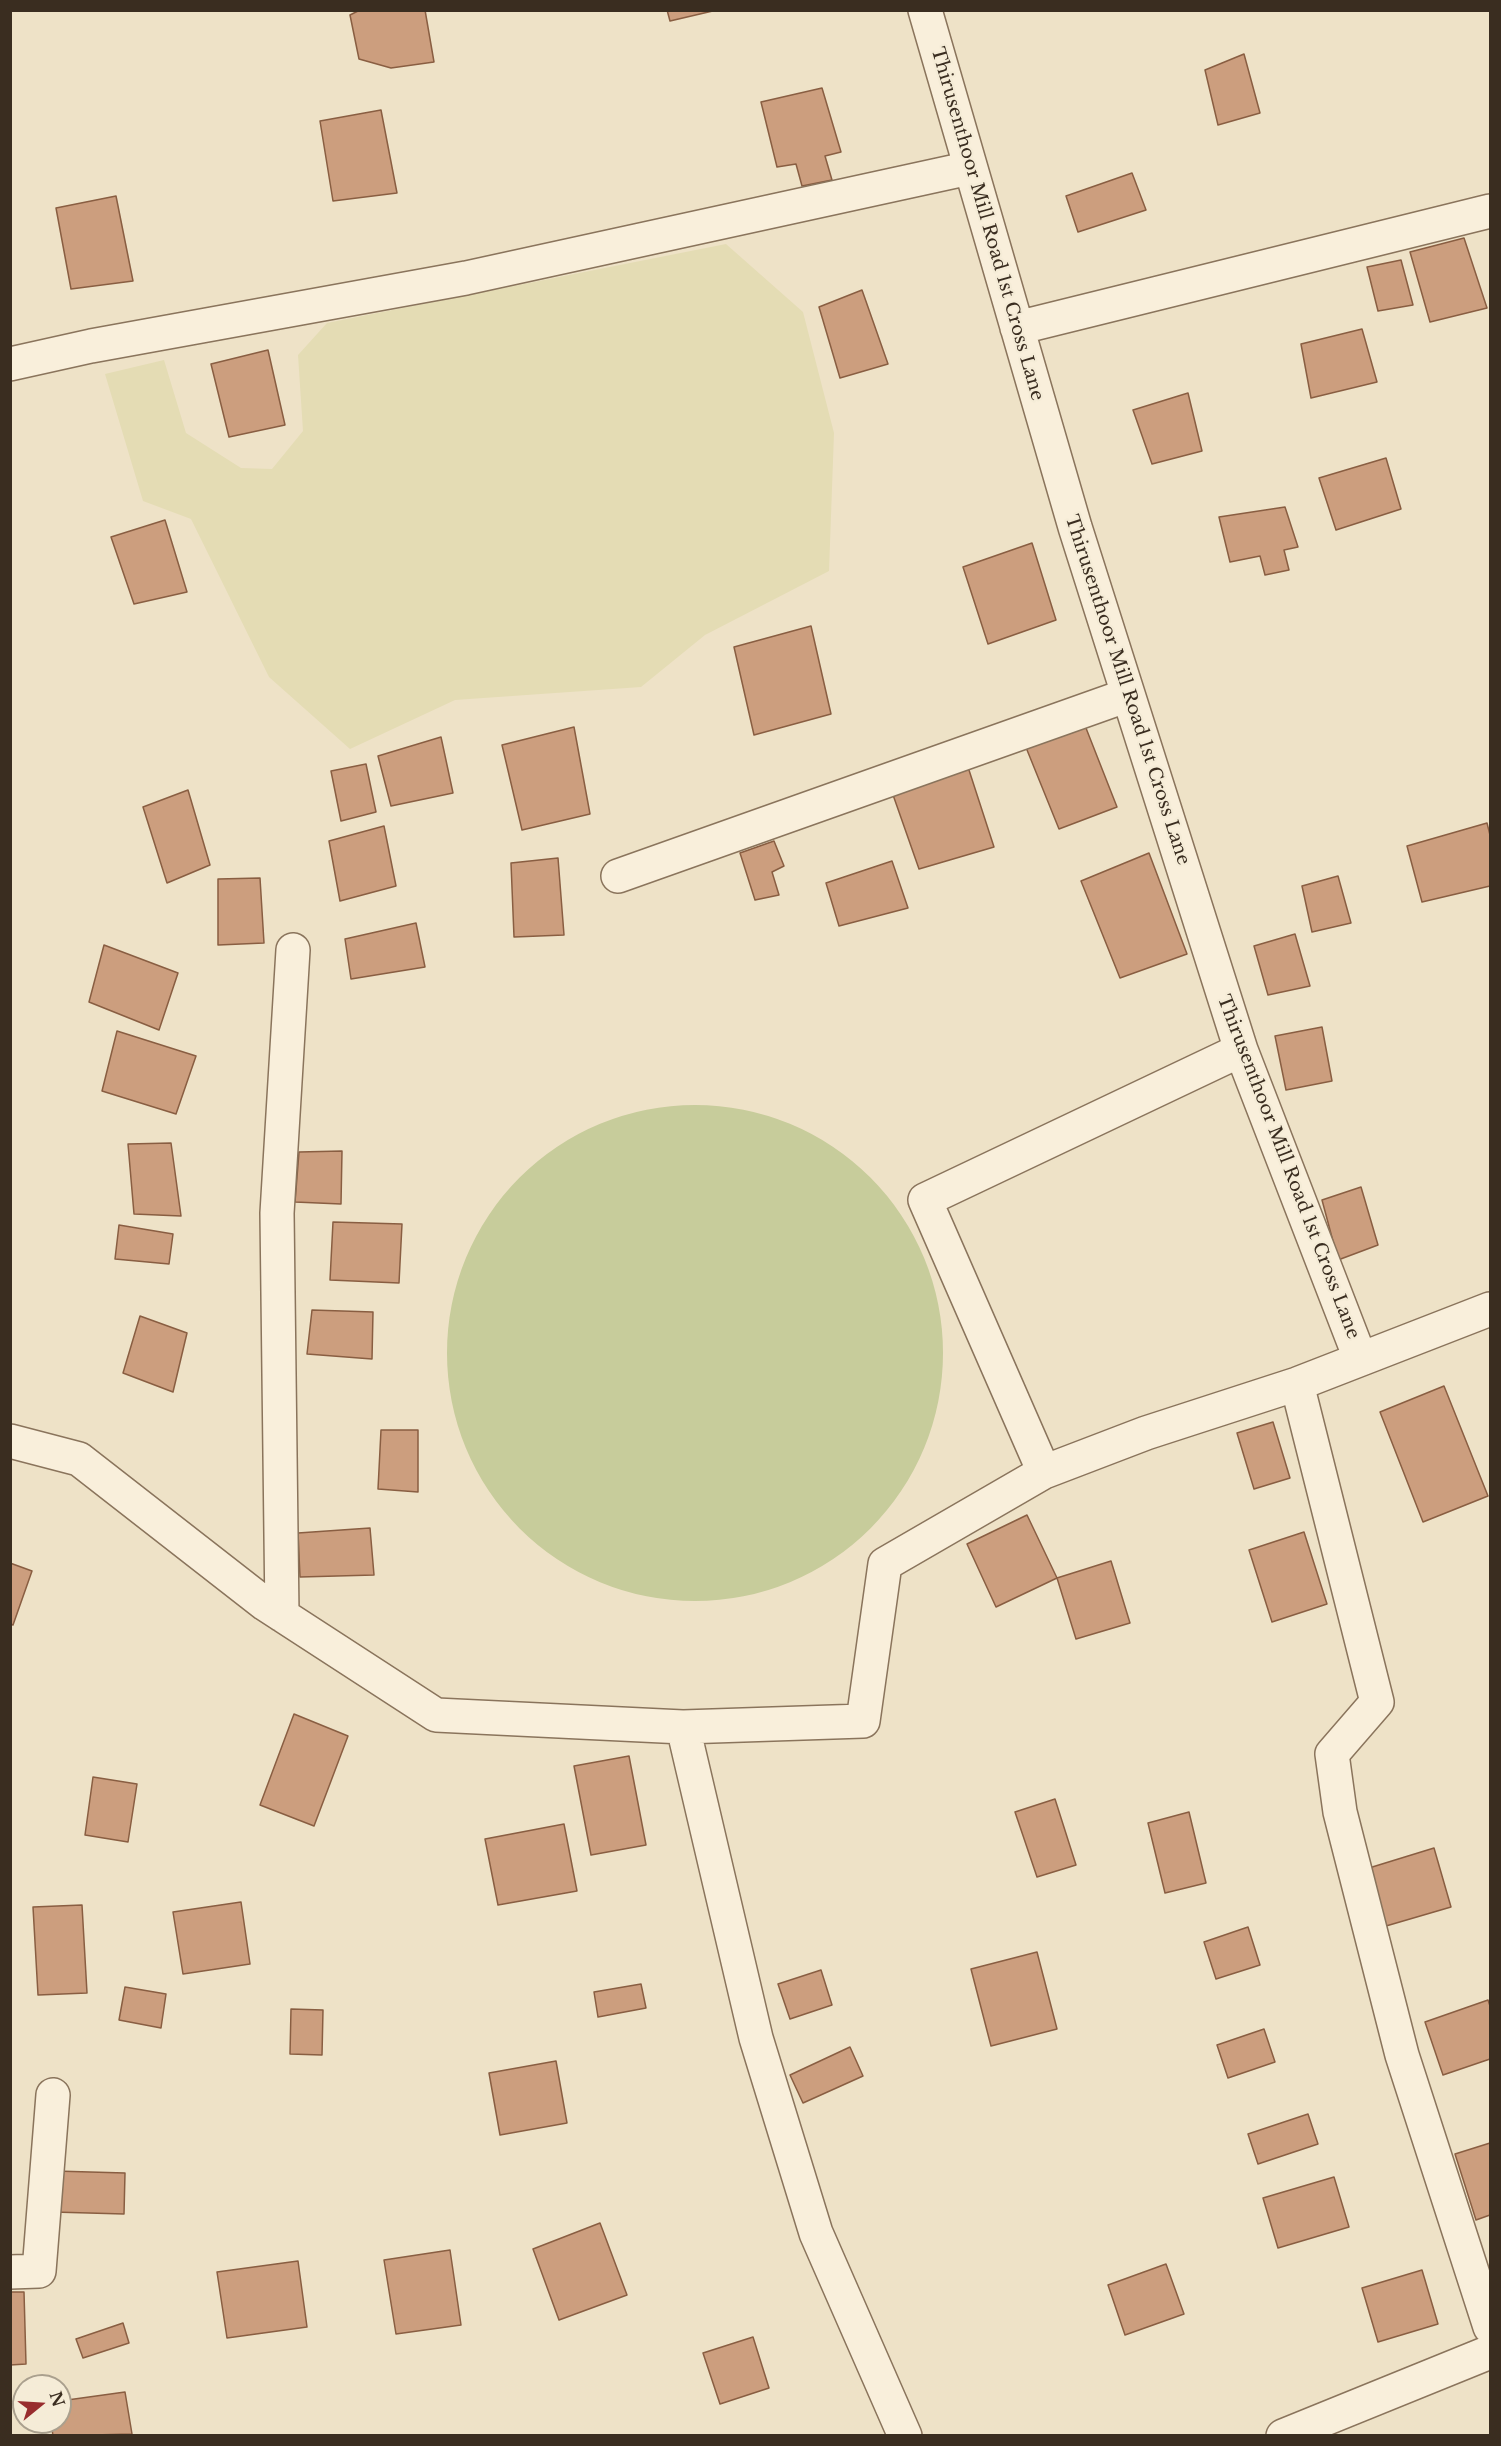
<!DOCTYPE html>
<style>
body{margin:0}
#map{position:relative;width:1501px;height:2446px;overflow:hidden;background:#eee2c7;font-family:"Libre Baskerville",serif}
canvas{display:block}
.frame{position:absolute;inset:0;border:12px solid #3a2d20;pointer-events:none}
.north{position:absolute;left:12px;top:2374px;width:60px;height:60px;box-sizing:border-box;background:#f5ecd7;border:2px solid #aaa08e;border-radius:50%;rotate:72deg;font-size:16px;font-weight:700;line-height:24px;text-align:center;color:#3a2d20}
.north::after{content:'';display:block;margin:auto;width:21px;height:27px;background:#982d2e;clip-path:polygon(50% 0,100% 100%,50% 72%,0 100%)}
</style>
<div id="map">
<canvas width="1501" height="2446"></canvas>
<div class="frame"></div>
<div class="north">N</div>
</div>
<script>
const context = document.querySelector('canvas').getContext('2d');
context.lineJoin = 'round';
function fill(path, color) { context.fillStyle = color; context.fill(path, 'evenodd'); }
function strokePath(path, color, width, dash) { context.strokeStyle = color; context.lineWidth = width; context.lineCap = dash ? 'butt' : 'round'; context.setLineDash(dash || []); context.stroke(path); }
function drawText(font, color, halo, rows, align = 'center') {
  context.font = font + ' "Libre Baskerville",serif'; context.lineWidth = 4.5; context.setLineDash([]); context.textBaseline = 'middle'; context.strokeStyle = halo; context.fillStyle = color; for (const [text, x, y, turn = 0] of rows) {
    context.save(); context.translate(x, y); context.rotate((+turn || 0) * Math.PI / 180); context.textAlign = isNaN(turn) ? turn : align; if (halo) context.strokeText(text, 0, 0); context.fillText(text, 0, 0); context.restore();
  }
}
fill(new Path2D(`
 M726,244L803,312L834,433L829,571L705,635L641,687L455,700L350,749L269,677L191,519L143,501L105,374L164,360L186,433L241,468L272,469L303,431L298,355L327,323Z`), '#e4dcb4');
fill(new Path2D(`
 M447 1353a248 248 0 1 1 496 0a248 248 0 1 1-496 0Z`), '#c7cc9b');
const building = new Path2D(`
 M360,10H425L434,62L391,68L359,59L350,15Z
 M667,10H717L670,21Z
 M1244,54L1260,113L1218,125L1205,70Z
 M822,88L841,152L825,156L832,180L802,186L796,164L777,167L761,102Z
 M381,110L397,193L333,201L320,121Z
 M1132,173L1146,210L1078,232L1066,196Z
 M116,196L133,281L71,289L56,208Z
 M1464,238L1487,308L1430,322L1410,252Z
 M1401,260L1413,305L1378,311L1367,267Z
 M862,290L888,364L840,378L819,307Z
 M1362,329L1377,382L1311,398L1301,344Z
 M268,350L285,425L229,437L211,364Z
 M1188,393L1202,451L1152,464L1133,410Z
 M1386,458L1401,509L1336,530L1319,478Z
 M1285,507L1298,547L1284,550L1289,570L1265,575L1260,556L1230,562L1219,517Z
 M165,520L187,592L134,604L111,537Z
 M1032,543L1056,620L988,644L963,567Z
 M811,626L831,714L754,735L734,647Z
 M1084,723L1117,807L1059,829L1025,745Z
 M574,727L590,814L522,830L502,745Z
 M441,737L453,793L391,806L378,756Z
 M366,764L376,812L341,821L331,771Z
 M968,767L994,847L919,869L892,792Z
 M188,790L210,865L167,883L143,807Z
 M1487,823L1490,835V886L1422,902L1407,846Z
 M384,826L396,886L340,901L329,841Z
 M774,841L784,866L772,872L779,895L755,900L740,853Z
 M1149,853L1187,954L1120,978L1081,881Z
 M558,858L564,935L514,937L511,863Z
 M892,861L908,908L839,926L826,883Z
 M1338,876L1351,923L1312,932L1302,886Z
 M260,878L264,943L218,945V879Z
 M416,923L425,967L351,979L345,939Z
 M1295,934L1310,986L1268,995L1254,946Z
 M104,945L178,973L159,1030L89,1002Z
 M1322,1027L1332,1081L1286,1090L1275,1036Z
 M117,1031L196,1056L176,1114L102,1091Z
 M171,1143L181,1216L134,1214L128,1144Z
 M342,1151L341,1204L295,1202L299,1152Z
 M1361,1187L1378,1245L1338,1260L1322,1200Z
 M333,1222L402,1224L399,1283L330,1280Z
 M119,1225L173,1234L169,1264L115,1259Z
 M312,1310L373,1312L372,1359L307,1354Z
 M140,1316L187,1333L173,1392L123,1373Z
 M1444,1386L1488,1496L1423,1522L1380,1412Z
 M1273,1422L1290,1478L1254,1489L1237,1433Z
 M381,1430H418V1492L378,1489Z
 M1027,1515L1057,1578L996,1607L967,1544Z
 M370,1528L374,1575L300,1577L298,1533Z
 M1304,1532L1327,1604L1272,1622L1249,1550Z
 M1111,1561L1130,1623L1076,1639L1057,1578Z
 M10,1563L32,1571L13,1625L10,1624Z
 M294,1714L348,1736L314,1826L260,1805Z
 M629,1756L646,1845L591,1855L574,1766Z
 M93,1777L137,1784L128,1842L85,1835Z
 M1055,1799L1076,1865L1037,1877L1015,1812Z
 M1189,1812L1206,1883L1165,1893L1148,1823Z
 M564,1824L577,1891L498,1905L485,1839Z
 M1434,1848L1451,1907L1386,1926L1369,1868Z
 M241,1902L250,1964L183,1974L173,1912Z
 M82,1905L87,1993L38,1995L33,1907Z
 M1248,1927L1260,1965L1216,1979L1204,1942Z
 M1037,1952L1057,2029L991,2046L971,1969Z
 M821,1970L832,2005L790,2019L778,1984Z
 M641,1984L646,2008L598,2017L594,1992Z
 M125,1987L166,1994L161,2028L119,2020Z
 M1488,2000L1490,2006V2059L1443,2075L1425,2022Z
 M291,2009L323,2010L322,2055L290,2054Z
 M1264,2029L1275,2062L1228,2078L1217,2045Z
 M850,2047L863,2076L803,2103L790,2075Z
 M556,2061L567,2123L500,2135L489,2073Z
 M1308,2114L1318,2144L1258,2164L1248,2134Z
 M1490,2143V2215L1476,2220L1455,2154Z
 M55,2171L125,2173L124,2214L53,2212Z
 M1334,2177L1349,2227L1278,2248L1263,2198Z
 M600,2223L627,2295L559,2320L533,2249Z
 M450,2250L461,2325L396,2334L384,2260Z
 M298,2261L307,2327L227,2338L217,2272Z
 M1166,2264L1184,2314L1125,2335L1108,2285Z
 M1422,2270L1438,2324L1378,2342L1362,2288Z
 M10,2292H24L26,2364L10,2365Z
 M123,2323L129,2343L83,2358L76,2339Z
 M753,2337L769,2388L720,2404L703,2353Z
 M125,2392L132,2434L53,2436L51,2422H60V2401Z`);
fill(building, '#cc9e7e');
strokePath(building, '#895e42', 1.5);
const minor = new Path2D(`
 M925,10L1075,527L1241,1050L1360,1358
 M1017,328L1490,211
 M10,364L91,346L466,278L970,168
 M618,876L1128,695
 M1297,1384L1377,1702L1332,1754L1340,1812L1402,2055L1490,2327
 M10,1441L79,1459L265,1604L436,1715L683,1727L863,1721L885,1564L1044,1472L1146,1433L1297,1384L1490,1309
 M1044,1472L925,1200L1241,1050
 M282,1615L277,1213L293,950
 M683,1727L756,2038L816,2233L905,2436
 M10,2272L39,2271L53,2095
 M1283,2436L1490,2352`);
strokePath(minor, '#8a745c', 36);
strokePath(minor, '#f9efdb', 33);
drawText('18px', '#3a2d20', '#f5ecd7', [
 ["Thirusenthoor Mill Road 1st Cross Lane",987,224,74],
 ["Thirusenthoor Mill Road 1st Cross Lane",1127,690,72],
 ["Thirusenthoor Mill Road 1st Cross Lane",1288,1167,69]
]);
</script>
